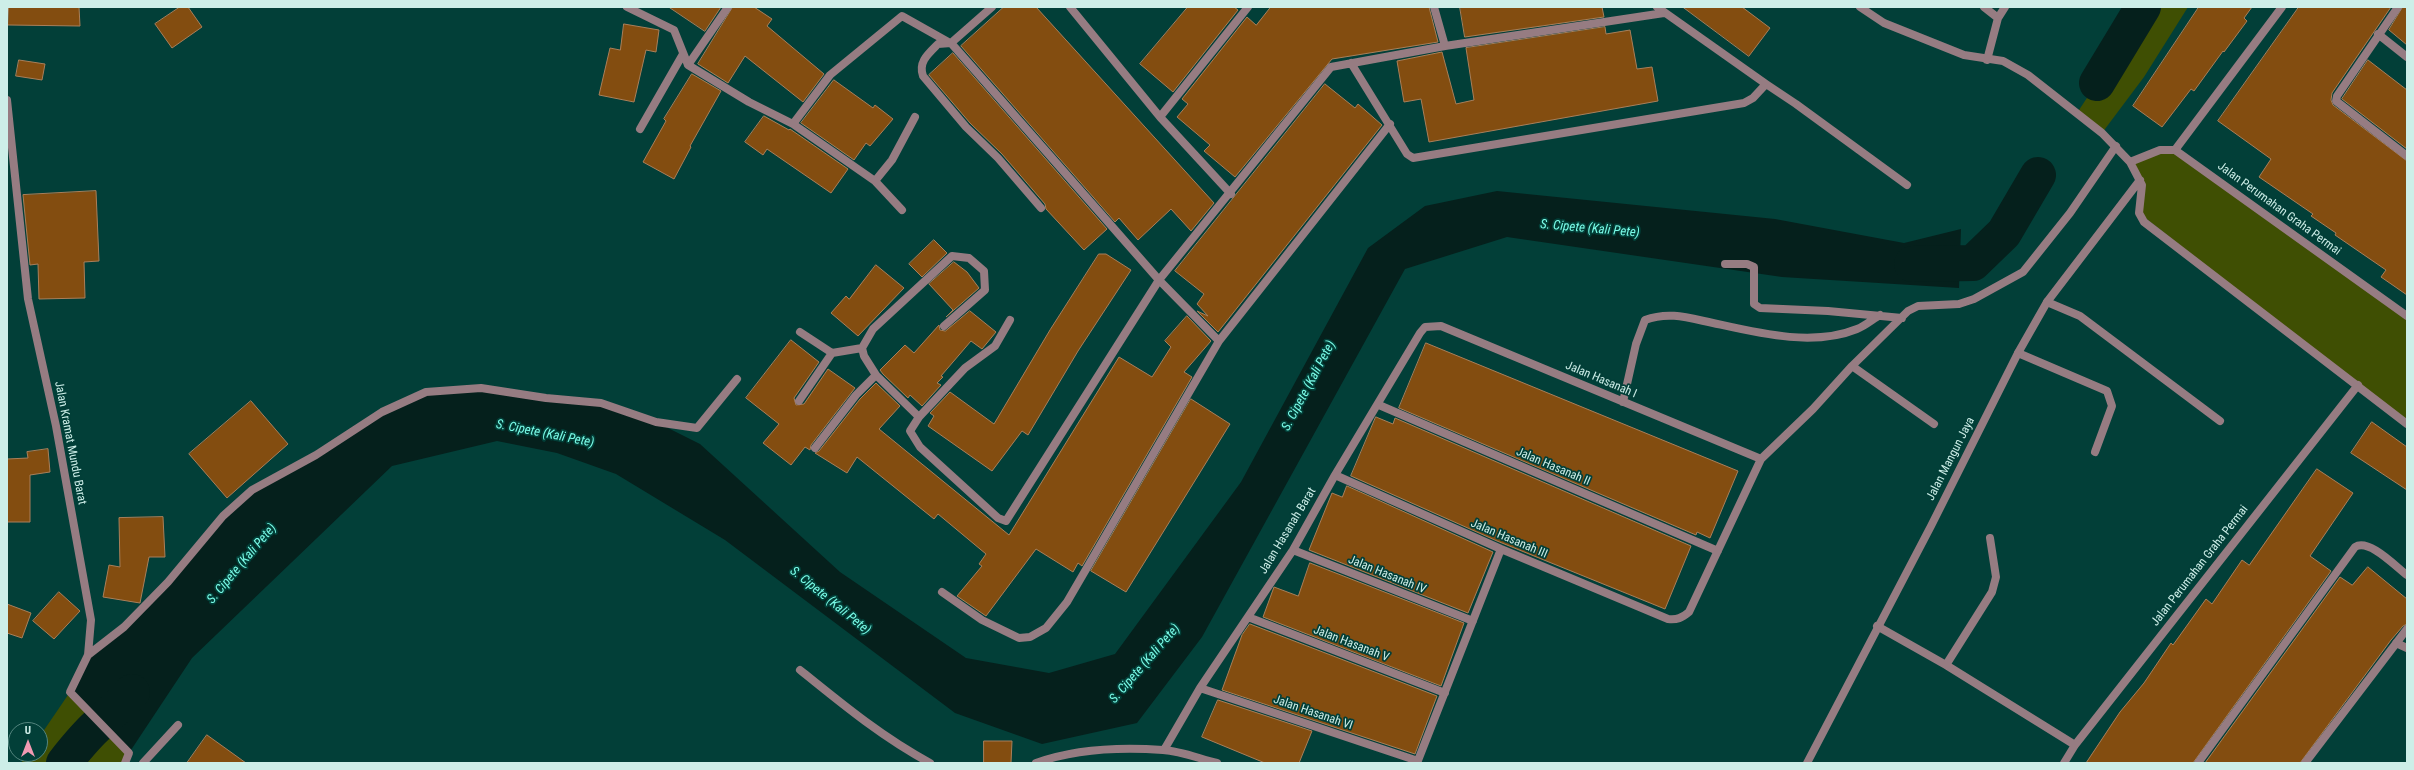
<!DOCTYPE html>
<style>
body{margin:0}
#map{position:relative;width:2414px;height:770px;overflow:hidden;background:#023f38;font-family:"Roboto Condensed",sans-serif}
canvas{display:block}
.frame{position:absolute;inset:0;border:8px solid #cdeee8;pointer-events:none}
.north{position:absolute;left:8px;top:722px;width:40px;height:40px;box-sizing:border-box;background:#023f38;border:1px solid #53857e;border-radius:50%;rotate:0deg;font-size:11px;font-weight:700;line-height:16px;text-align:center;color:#cdeee8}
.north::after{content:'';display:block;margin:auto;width:14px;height:18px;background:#f19ab2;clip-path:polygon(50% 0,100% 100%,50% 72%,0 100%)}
</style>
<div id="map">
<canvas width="2414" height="770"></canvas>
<div class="frame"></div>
<div class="north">U</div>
</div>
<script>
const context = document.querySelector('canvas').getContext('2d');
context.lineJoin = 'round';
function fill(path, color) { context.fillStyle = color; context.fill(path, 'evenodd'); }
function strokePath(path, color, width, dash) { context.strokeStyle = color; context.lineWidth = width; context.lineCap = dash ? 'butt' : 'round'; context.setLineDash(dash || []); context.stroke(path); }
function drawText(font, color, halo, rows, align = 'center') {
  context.font = font + ' "Roboto Condensed",sans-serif'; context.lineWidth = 3.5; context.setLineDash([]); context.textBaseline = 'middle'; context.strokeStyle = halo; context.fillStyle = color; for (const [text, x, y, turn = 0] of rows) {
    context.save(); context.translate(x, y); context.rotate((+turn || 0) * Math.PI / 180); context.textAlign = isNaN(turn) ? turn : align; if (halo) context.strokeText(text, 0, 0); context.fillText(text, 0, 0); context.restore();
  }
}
fill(new Path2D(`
 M2147,7H2188L2144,77L2102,133L2077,113Z
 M2175,150L2407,316V424L2139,213L2142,196L2130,162Z
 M70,692L129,753L125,763H65L95,728L64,763H21L27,754H40V736Z`), '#3f4f03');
fill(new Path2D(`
 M1497,191L1775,219L1904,243L1961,229L1959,288L1782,277L1507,237L1405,269L1202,637L1137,723L1042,744L955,713L725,540L616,474L557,453L497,441L392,466L192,658L129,753L70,692L88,655L124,627L252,490L382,412L426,392L481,388L601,403L656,422L700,444L840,572L966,658L1049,673L1115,654L1241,482L1368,248L1425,206Z`), '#05201c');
strokePath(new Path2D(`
 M2097,83L2143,7
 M1912,264L1973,263L2004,233L2038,175
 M64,763C75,749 86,735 100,723C111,712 122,704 132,692`), '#05201c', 36);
const building = new Path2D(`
 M9,7H79L80,26L8,25Z
 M180,7H188L202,27L172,48L155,24Z
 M669,7H721L705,31Z
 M733,7H754L772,19L767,26L824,74L803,102L745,56L728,83L698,64Z
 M1004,7H1036L1214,203L1191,231L1171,209L1138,240L1119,218L1115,222L961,46Z
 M1188,7H1234L1238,10L1173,92L1140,64Z
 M1271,7H1429L1438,42L1332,59L1235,177L1204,151L1210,145L1177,117L1188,104L1182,99L1247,17L1256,25Z
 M1460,7H1602L1604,17L1465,37Z
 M1683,7H1742L1770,28L1749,56Z
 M2199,7H2252L2244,18L2247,21L2224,52L2223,51L2194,91L2191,89L2162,127L2133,106Z
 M2299,7H2391L2332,93L2331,100L2333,105L2407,161V295L2381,277L2386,270L2335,235L2336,233L2311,216L2313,214L2259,177L2271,159L2218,121Z
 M2403,7H2407V45L2389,30Z
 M624,24L659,30L656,52L646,50L634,102L599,95L610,48L620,50Z
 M1605,27L1606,34L1630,30L1637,69L1652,67L1658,101L1429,142L1421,99L1404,102L1397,61L1442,52L1456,104L1474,100L1466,48Z
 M953,53L1107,229L1084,250L1046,209L1045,204L1002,154L970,123L929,75Z
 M19,60L45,64L42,80L16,76Z
 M2368,60L2407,90V149L2342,99Z
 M692,74L721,91L690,146L691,147L674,179L643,162L666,121L664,119Z
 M834,80L873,108L875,105L893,119L870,146L866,143L854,160L801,123Z
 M1325,84L1355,108L1358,104L1382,125L1218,332L1197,311L1208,316L1197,304L1204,294L1175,271Z
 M764,116L789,130L790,129L848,169L831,193L767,149L763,155L745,142Z
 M96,191L99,261L84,262L85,298L39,299L38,264L30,265L23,195Z
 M934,240L947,253L922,277L909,264Z
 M1099,254H1106L1131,270L1078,351L1028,435L1022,431L992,471L928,426L934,416L930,413L950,392L994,424L1050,330Z
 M954,262L967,272L979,288L946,317L953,310L929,284Z
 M876,265L904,288L858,336L831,313L846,296L849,299Z
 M970,311L996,332L982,349L971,341L941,376L943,377L937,383L941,385L922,406L910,395L908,398L883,374L880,370L905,345L914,353L939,325L940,330L945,331Z
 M1187,316L1211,341L1184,372L1192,377L1082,566L1078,563L1073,572L1036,549L986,616L957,596L982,566L979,564L986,554L938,514L934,519L857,457L847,473L815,453L819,451L860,399L876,383L900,406L879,429L1009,535L1119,357L1152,377L1171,347L1165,341Z
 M791,340L819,362L794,398L796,405L804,404L828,369L855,388L811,445L810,450L805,447L791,465L763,443L779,424L746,398Z
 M1426,343L1738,471L1710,538L1697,532L1696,535L1399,408Z
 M1191,399L1230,424L1126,592L1091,571Z
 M251,401L288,444L227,498L189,454Z
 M1376,417L1393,424L1395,418L1691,546L1665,609L1497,541L1351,476Z
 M2372,422L2407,447V490L2351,453Z
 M48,449L50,472L30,475V522H7V459L28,458L27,452Z
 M2317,469L2353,493L2310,556L2331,571L2193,763H2086L2120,712L2144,683L2171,643L2173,645L2206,599L2212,604L2242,560L2249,565Z
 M1347,486L1493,552L1468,613L1309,550L1332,493L1342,497Z
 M163,517L165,557H149L140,603L103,597L109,565L120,567L119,518Z
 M1310,563L1464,623L1441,686L1263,617L1274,587L1298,596Z
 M2368,567L2407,599V624L2403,626L2391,640L2300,763H2205L2340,577L2352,585Z
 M59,592L80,611L54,639L33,621Z
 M7,604L31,613L22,638L7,633Z
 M1250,624L1437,696L1415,754L1222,690L1242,635Z
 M1218,700L1312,731L1299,763H1265L1202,737Z
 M207,735L246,763H187Z
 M984,741H1012L1011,763H984Z`);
fill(building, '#834d10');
strokePath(building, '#a97f5a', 1);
strokePath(new Path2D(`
 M627,7L674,30L688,65L749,102L793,124L875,181L902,210
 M992,7L951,43L1159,280L1219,341
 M1070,7L1160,117L1231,194
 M1434,7L1445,46
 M1984,7L1998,18L1987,60
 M2398,7L2337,96L2336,101L2407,156
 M1998,18L2005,7
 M2378,34L2407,57
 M951,43L938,44C928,54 918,62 923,76L966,127L998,158L1041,208
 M1351,63L1407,154L1413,158L1744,103L1753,98L1766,84L1657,7
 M688,65L728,7
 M1766,84L1796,104L1907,185
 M7,100L28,299L56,426L91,620L88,655L70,692L129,753L125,763
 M1160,117L1248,7
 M793,124L830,75L902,16L950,43
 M640,129L683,54
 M2175,150L2282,7
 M875,181L892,160L915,117
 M1725,264H1747L1754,267V304L1760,308L1828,311L1902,318
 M2047,302L2080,316L2220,421
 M1010,320L995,346L965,368L919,417L910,431L920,447L998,518L1006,521L1159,280L1331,67L1445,46L1664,13
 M800,332L832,353L862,348
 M2018,353L2107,391L2112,406L2095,452
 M1852,366L1934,424
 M876,375L864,356L862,348L873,329L952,256L969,258L984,271L985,290L944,326
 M799,401L832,353
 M1623,402L1636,344L1645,320C1669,311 1689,318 1713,323C1758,333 1813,347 1857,329C1865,326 1873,319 1880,315
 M1379,405L1718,551
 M815,448L856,395L876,375L919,417
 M1335,475L1501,549L1668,619C1677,620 1682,618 1689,612L1761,459L1813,409L1852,366L1908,311L1918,306L1959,304L1974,299L2023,272L2070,213L2116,146
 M1293,550L1473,621
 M942,592L982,620L1019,638L1030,637L1046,628L1067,602L1219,341L1390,124
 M1248,617L1445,693
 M1877,626L1946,665L2075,745
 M2396,643L2407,648
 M88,655L124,627L168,582L223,516L252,490L316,455L382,412L426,392L481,388L546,398L601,403L656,422L697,428L737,379
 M1946,665L1992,592L1996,577L1990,538
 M800,670C842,704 882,737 930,763
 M1200,688L1418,761
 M1164,750L1200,688L1293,550L1335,475L1420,333L1425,327L1441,326L1761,459
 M143,763L178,725
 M1036,763C1075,749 1121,747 1163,750C1181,751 1200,759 1217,763
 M1417,763L1501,549
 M2064,763L2075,745L2358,385
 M2198,763L2355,547C2369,538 2396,567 2407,575
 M2305,763L2407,629`), '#967c82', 8);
strokePath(new Path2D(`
 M1860,7L1884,23L1964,55L2003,61L2028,75L2102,133L2130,162L2142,185L2139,213L2144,222L2407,424
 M2130,162L2160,150H2175L2407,316
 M1807,763L1931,526L2018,353L2047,302L2140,180`), '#967c82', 8);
drawText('12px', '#cdeee8', '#023f38', [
 ["Jalan Perumahan Graha Permai",2279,209,36],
 ["Jalan Hasanah I",1601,380,23],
 ["Jalan Kramat Mundu Barat",70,443,79],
 ["Jalan Mangun Jaya",1951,459,-63],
 ["Jalan Hasanah II",1553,467,23],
 ["Jalan Hasanah Barat",1288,531,-59],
 ["Jalan Hasanah III",1509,539,23],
 ["Jalan Perumahan Graha Permai",2200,566,-52],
 ["Jalan Hasanah IV",1387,575,22],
 ["Jalan Hasanah V",1351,644,21],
 ["Jalan Hasanah VI",1313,713,19]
]);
drawText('italic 13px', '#7afce8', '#023f38', [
 ["S. Cipete (Kali Pete)",1590,229,5],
 ["S. Cipete (Kali Pete)",1309,386,-62],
 ["S. Cipete (Kali Pete)",545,434,11],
 ["S. Cipete (Kali Pete)",242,564,-50],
 ["S. Cipete (Kali Pete)",830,601,39],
 ["S. Cipete (Kali Pete)",1145,664,-49]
]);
</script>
